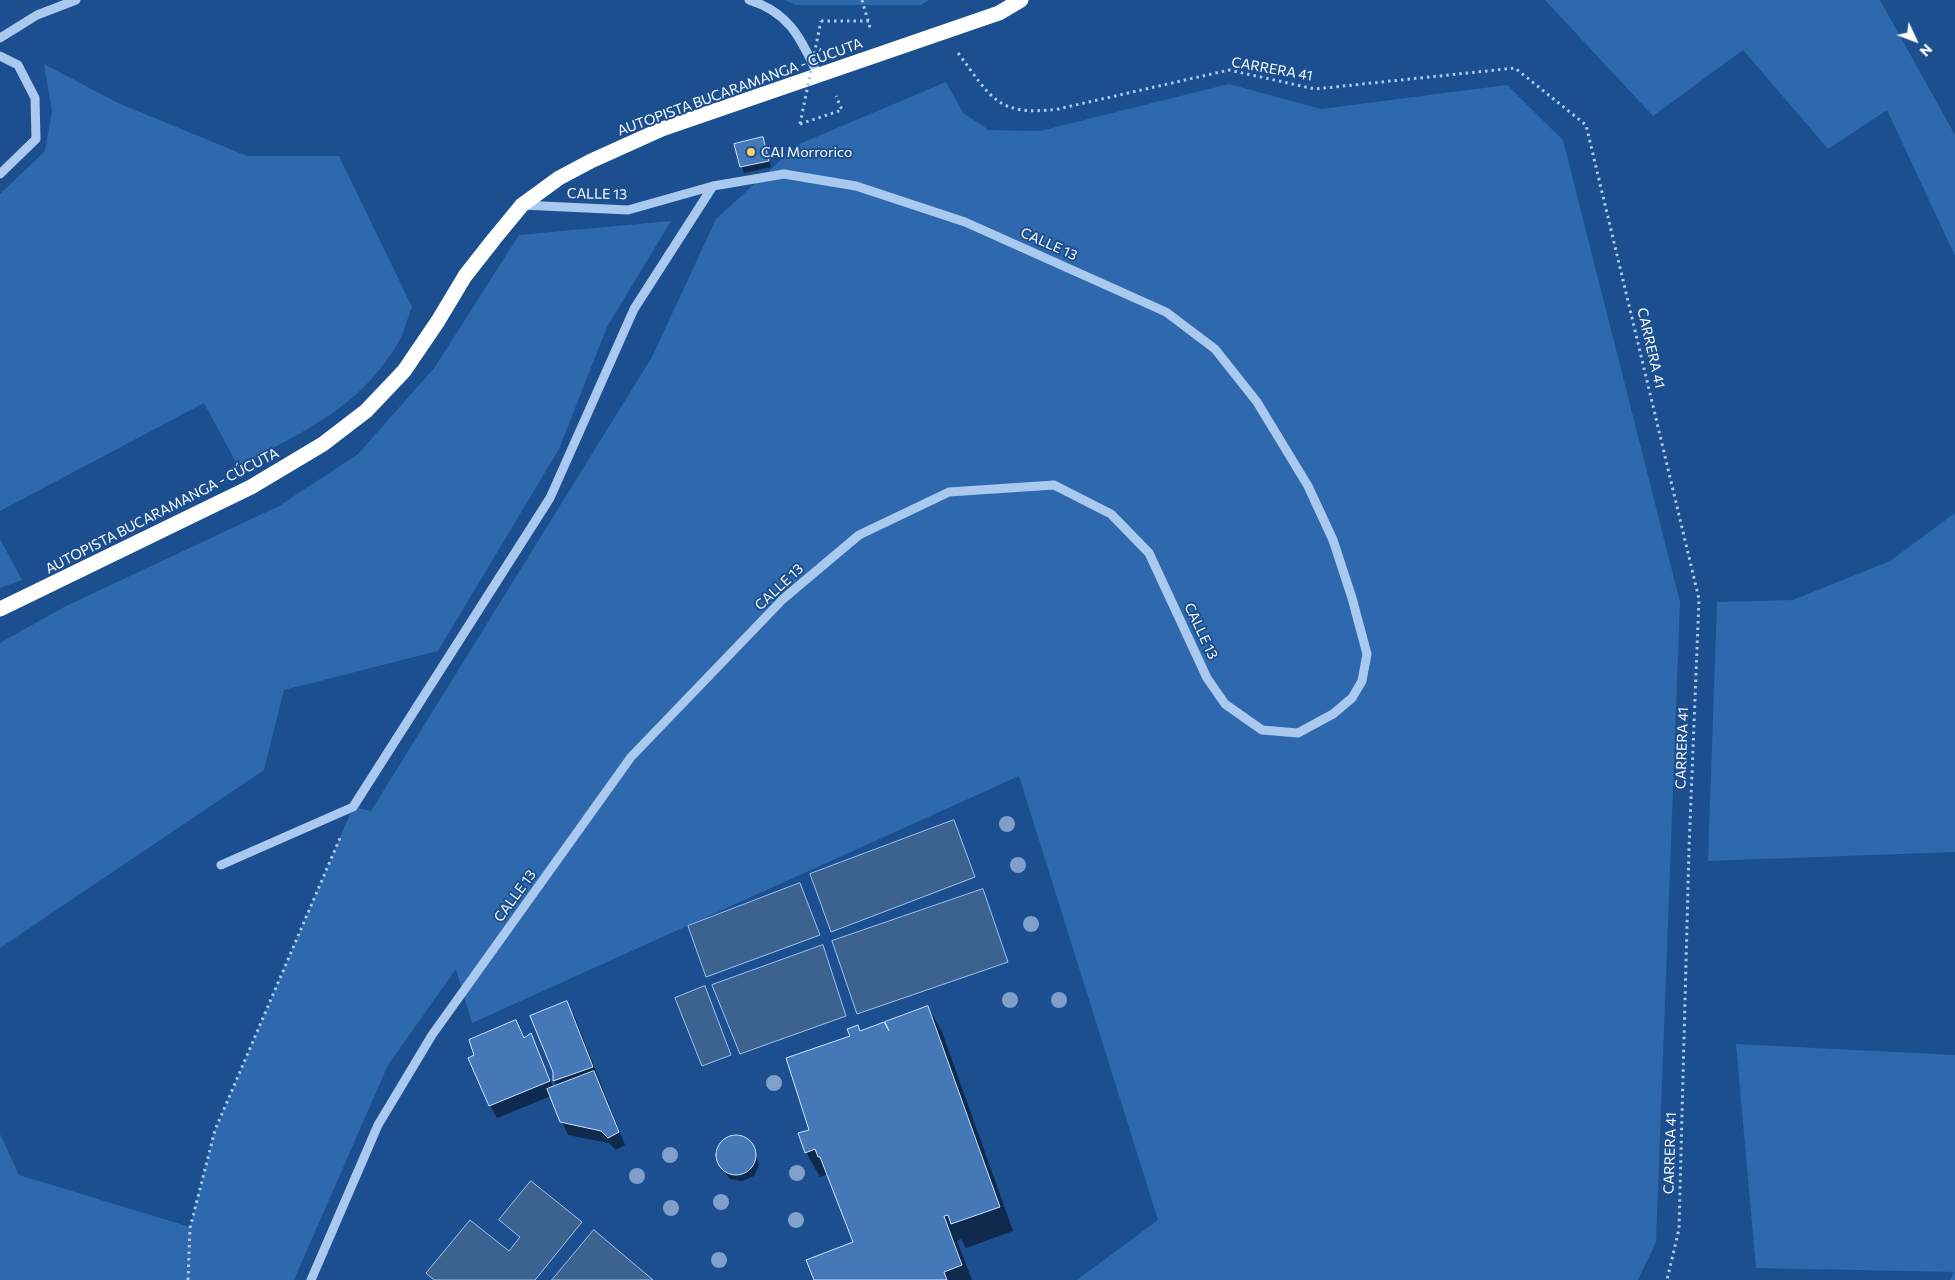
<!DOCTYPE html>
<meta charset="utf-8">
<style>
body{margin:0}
#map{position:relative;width:1955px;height:1280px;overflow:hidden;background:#1b4f8f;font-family:Commissioner,sans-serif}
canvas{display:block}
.north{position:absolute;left:1890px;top:15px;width:50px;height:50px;-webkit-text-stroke:4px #1b4f8f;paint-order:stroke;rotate:133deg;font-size:14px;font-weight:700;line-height:20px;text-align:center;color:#fff}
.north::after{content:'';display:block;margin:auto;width:18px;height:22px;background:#fff;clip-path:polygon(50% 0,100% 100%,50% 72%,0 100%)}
</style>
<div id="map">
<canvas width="1955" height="1280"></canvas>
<div class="north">N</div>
</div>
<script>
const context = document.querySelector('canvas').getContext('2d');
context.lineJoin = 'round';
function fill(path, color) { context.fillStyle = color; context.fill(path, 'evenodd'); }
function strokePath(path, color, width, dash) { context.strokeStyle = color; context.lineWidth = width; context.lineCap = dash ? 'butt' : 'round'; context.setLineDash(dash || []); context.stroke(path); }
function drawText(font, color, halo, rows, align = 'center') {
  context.font = font + ' Commissioner,sans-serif'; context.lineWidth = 4; context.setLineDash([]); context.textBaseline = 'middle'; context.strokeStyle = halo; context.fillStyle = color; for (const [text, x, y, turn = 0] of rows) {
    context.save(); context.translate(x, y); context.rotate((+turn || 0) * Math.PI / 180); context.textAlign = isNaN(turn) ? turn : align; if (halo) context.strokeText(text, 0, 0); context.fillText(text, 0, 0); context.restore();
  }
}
fill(new Path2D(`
 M784,0H929L921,5H797Z
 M1545,0H1880L1955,135V256L1887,110L1828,149L1743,50L1653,116Z
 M44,64L118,103L247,156H339L412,307C407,319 404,333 398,343C360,408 301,433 238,466L204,403L0,511V194L45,151L52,111Z
 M946,82L963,113L989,130L1040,131L1229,84L1321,109L1507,85L1563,140L1680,602L1656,1242L1638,1280H1077L1158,1220L1019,776L472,1023L456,969L388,1065L294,1280H0V1134L19,1175L190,1227L215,1130L353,807L371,811L652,357L716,219L797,145Z
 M671,221L607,327L559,449L438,651L284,690L264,770L0,948V643L64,607L279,506L358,454L435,367L519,235Z
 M1955,513V852L1708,861L1717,602L1793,600L1890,561Z
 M0,539L22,580L0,588Z
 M1736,1044L1955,1055V1280H1950L1954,1272L1756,1268Z`), '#2e69ad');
const water = new Path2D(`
 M954,820L975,877L831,932L810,874Z
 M800,883L820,935L706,977L688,926Z
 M983,889L1008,962L857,1014L832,941Z
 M823,945L846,1016L740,1054L712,985Z
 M705,986L731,1055L702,1066L675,998Z
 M531,1181L582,1222L535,1280H434L426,1273L470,1220L509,1251L520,1237L499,1220Z
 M594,1230L653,1280H552Z`);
fill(water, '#3c6290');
strokePath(water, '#9cc4f0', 1);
fill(new Path2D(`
 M763,138L771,167L744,173L735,144Z
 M566,1003L574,1015L625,1145L616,1150L609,1143L568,1135L551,1096L497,1118L490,1105L516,1021L525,1038L530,1035L554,1088L557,1087L554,1081V1072Z
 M928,1007L942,1032L1013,1231L966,1248L961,1239L957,1241L972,1280H815L854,1243L828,1174L820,1177L806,1152L811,1130L857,1026L861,1032L887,1030V1022Z
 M737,1136L744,1137L753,1146L759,1165L754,1176L742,1181L730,1179L722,1169L717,1156L718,1150L725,1140Z`), '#0007');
const building = new Path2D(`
 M763,137L769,161L740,167L734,144Z
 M567,1001L593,1067L553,1081V1072L530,1016Z
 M928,1006L1000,1207L951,1224L948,1215L944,1216L962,1265L944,1272L947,1280H814L806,1260L853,1242L820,1157H818L815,1149L805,1153L798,1133L809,1130L786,1058L850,1036L847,1029L858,1025L860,1031L884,1022L889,1031L885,1022Z
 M516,1020L524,1038L531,1033L550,1081L489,1106L468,1058L474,1055L469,1040Z
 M594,1071L619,1132L608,1138L601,1131L560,1122L547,1089Z
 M716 1155a20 20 0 1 1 40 0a20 20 0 1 1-40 0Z`);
fill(building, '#4478b7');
strokePath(building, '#cfe3fa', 1);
strokePath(new Path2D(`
 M862,0L871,31
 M821,21H869
 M958,53C991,97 997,117 1058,109L1229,70L1315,89L1515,68L1586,125L1699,599L1689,849L1679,1229L1667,1280
 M800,124L842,110L836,96
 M188,1280L190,1228L215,1130L340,838`), '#a9c9ee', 3, [2.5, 4]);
strokePath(new Path2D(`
 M749,0C791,13 801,40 818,75
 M0,38L37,15L76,0
 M0,56L18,65L35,98L36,139L0,174
 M221,865L353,807L550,498L634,309L713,186
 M311,1280L378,1125L432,1035L631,757L783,599L859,535L949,492L1054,485L1111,514L1149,553L1207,678L1225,704L1262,730L1298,733L1333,714L1352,698L1362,681L1367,654L1352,598L1333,540L1308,486L1257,402L1215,349L1166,312L965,222L856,186L784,174L713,186L628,210L522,205`), '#a9c9ee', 9);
strokePath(new Path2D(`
 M0,609L251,487L323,444L366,411L404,371L438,321L465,276L494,239L522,205L559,178L591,161L662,129L999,13L1021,0`), '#fff', 15);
strokePath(new Path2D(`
 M800,124L821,21`), '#a9c9ee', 3, [2.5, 4]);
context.fillStyle = '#7ea0ca';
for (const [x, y] of [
 [1007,824],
 [1018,865],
 [1031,924],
 [1010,1000],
 [1059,1000],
 [774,1083],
 [670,1155],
 [797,1173],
 [637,1176],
 [721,1202],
 [671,1208],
 [796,1220],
 [719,1260]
]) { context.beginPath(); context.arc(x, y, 8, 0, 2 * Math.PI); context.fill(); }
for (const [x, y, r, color] of [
 [751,152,5,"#ffd166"]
]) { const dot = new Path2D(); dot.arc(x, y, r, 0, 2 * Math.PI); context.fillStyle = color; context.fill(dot); strokePath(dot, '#1b4f8f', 2); }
drawText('14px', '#fff', '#1b4f8f', [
 ["CARRERA 41",1272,69,10],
 ["AUTOPISTA BUCARAMANGA - CÚCUTA",740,87,-20],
 ["CALLE 13",597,194,1],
 ["CALLE 13",1049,244,24],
 ["CARRERA 41",1651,348,77],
 ["AUTOPISTA BUCARAMANGA - CÚCUTA",162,511,-27],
 ["CALLE 13",779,587,-43],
 ["CALLE 13",1201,631,65],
 ["CARRERA 41",1682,748,-88],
 ["CALLE 13",515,896,-54],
 ["CARRERA 41",1670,1153,-88]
]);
drawText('14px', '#fff', '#1b4f8f', [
 ["CAI Morrorico",761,152]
], 'left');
</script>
